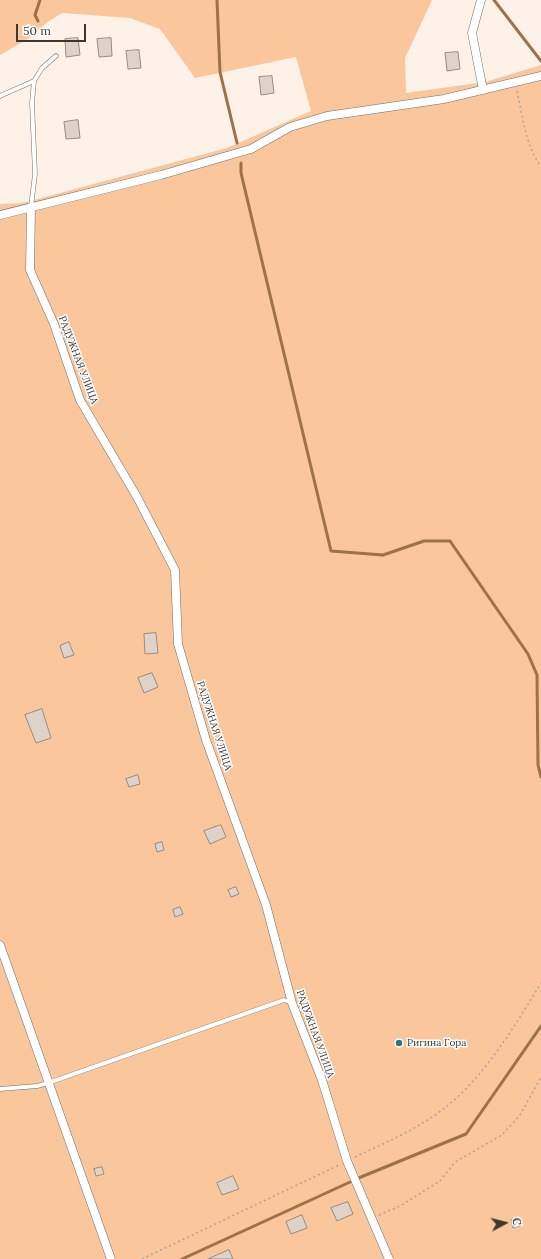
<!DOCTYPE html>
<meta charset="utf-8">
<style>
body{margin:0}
#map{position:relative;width:541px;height:1259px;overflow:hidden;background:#fef2e8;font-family:Lora,serif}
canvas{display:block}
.north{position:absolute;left:485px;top:1203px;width:40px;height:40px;-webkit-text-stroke:3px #fff;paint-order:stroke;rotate:83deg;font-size:11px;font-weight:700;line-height:16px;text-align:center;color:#3b3733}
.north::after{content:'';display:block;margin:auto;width:14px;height:18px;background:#3b3733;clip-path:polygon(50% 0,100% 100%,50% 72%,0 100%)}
.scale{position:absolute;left:16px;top:24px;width:70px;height:18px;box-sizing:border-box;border:2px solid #3b3733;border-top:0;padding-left:5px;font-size:12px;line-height:14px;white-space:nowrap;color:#3b3733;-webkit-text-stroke:3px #fff;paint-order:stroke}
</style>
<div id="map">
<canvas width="541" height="1259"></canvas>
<div class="north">С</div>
<div class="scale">50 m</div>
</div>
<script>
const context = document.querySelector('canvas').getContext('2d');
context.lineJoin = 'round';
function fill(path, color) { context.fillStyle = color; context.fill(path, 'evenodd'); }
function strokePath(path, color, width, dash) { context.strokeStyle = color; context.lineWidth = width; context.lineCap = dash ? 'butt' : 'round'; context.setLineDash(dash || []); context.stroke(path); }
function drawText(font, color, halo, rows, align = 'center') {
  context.font = font + ' Lora,serif'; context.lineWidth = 3; context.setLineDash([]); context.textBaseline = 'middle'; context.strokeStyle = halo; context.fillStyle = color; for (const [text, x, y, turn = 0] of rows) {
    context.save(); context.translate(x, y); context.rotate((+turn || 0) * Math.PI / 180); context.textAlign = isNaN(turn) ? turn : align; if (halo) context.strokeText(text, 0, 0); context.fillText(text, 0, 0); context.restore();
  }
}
fill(new Path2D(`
 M0,0H432L405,58L406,93L485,82L541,65V1259H0V204L23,203L227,148L311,111L296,57L195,78L160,29L130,18L62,13L48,22L29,38L0,55Z`), '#f9c79b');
strokePath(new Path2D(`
 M217,0L220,72L237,143
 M494,0L541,61
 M38,21L35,15L40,0
 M241,163V173L331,551L383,555L424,541H450L528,654L537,675L538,765L541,777
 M182,1259L361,1177L466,1134L541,1026`), '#9c724a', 3);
const building = new Path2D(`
 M78,38L80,55L66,57L65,39Z
 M111,38L112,56L99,57L97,39Z
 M139,50L141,68L128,69L126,51Z
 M458,52L460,69L447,71L445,53Z
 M272,76L274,93L261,95L259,77Z
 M78,120L80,138L66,139L64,122Z
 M156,633L158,653L145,654L144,634Z
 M69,642L74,655L64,658L60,646Z
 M152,673L158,687L144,693L138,678Z
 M42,709L51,738L36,743L25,715Z
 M138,775L140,784L129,787L126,779Z
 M221,825L226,837L210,844L204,831Z
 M162,842L164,850L157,852L155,844Z
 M236,887L239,894L231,897L228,890Z
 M180,907L183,914L175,917L173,910Z
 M102,1167L104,1174L96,1176L94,1169Z
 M233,1176L239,1189L222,1195L217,1183Z
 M348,1202L353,1214L337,1221L331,1208Z
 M302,1215L307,1228L291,1234L286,1222Z
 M518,1218L520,1226L513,1228L511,1220Z
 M229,1250L233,1259H208Z`);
fill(building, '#ded2c9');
strokePath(building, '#978d84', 1);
const service = new Path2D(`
 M0,96L34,81
 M31,207L35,174L32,103L34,81L42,68L56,56
 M0,1089L37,1086L48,1083L284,1000L292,1003`);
const minor = new Path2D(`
 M481,0L472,33L483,90
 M31,207L30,270L54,324L80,400L137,497L175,570L178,644L206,740L266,905L292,1003L322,1080L347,1161L389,1259
 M0,215L161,175L251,149L290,127L327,116L444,99L541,76
 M0,945L111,1259`);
strokePath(service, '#776d65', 5);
strokePath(minor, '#776d65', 9);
strokePath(new Path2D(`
 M517,91C523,118 525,144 541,167
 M355,1157C387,1142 420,1128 447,1106C485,1076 516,1024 541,983
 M379,1215L400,1206L440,1181L455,1162L502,1135L520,1115L541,1077
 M142,1259L339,1165`), '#ada49d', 1.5, [2, 3]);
strokePath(service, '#fff', 4);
strokePath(minor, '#fff', 8);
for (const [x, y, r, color] of [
 [399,1043,4,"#2e7482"]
]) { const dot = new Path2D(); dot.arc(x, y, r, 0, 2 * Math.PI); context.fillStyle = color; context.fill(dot); strokePath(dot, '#fff', 1.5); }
drawText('10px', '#3b3733', '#fff', [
 ["РАДУЖНАЯ УЛИЦА",78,360,69],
 ["РАДУЖНАЯ УЛИЦА",214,726,72],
 ["РАДУЖНАЯ УЛИЦА",315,1034,70]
]);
drawText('10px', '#3b3733', '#fff', [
 ["Ригина Гора",407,1043]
], 'left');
</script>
